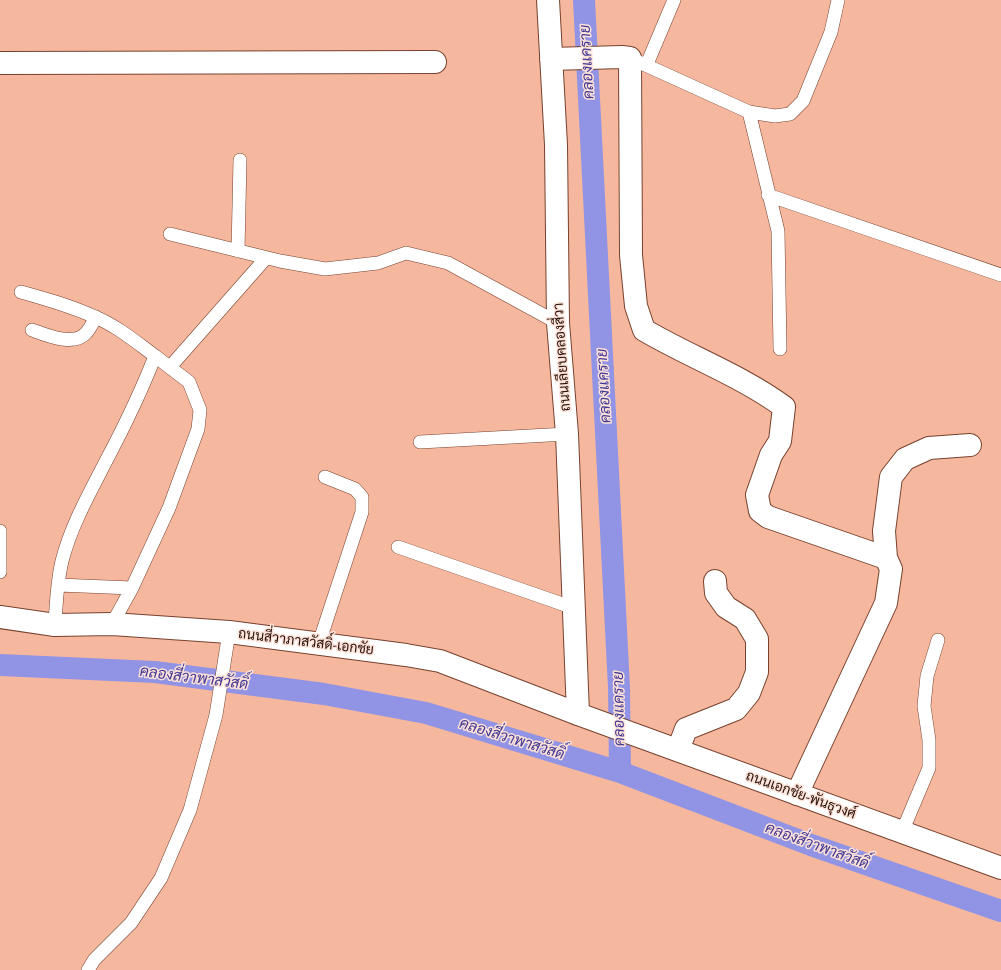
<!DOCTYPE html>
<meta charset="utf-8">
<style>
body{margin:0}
canvas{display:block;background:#f6b79f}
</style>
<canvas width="1001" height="970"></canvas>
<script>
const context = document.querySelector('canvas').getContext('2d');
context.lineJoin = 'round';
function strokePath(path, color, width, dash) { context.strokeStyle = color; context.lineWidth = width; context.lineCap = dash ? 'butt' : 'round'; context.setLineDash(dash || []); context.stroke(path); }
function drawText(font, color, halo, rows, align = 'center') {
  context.font = font + ' "Alegreya Sans",Sarabun,sans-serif'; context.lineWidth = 3; context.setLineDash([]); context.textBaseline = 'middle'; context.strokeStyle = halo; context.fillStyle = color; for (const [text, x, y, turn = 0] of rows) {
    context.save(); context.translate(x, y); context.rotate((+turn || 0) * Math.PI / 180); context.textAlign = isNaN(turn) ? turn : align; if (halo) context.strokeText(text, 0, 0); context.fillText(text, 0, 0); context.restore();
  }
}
strokePath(new Path2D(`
 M584,0L619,688L620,772
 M0,665L155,672L324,694L426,713L620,772L811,845L1001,911`), '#9194e4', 22);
const lane = new Path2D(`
 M630,58L749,112L775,116L790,114L803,101L831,32L838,0
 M647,64L674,0
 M749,112L778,231L780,349
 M768,195L1001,275
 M170,234L280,261L325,269L378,263L406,253L448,263L558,323
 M238,251L240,160
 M21,292C46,299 71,306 95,317C117,326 136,342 155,356C141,392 124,427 106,461C89,494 71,526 62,561C57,582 56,604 55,625
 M32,330C46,335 74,347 86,333C90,329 93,322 96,317
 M170,367L266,258
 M420,442L567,434
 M0,531V572
 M398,547L574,608
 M58,585L132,588
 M112,624L132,588L169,508L198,429L200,410L189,382L155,356
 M319,643L362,512V497L355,489L325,477
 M902,832L929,768V740L924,706L927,676L938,640
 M88,970L94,960L131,923L161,878L190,810L216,715L229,632`);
const street = new Path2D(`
 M548,0L556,145L558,323L567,434L578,714
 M551,59L622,57L630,58L631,255L636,306L644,330C690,357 742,376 784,407L780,441L771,455L757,495L760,511L768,517L886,558L891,569L886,603L797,794
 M0,63L435,62
 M886,558L884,531L891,477L905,459L929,448L970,445
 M678,750L686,729L736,709L749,693L757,672V639L745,619L726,607L716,593L715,581`);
const secondary = new Path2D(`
 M0,617L55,625L112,624L229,632L406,655L440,661L578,714L1001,868`);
strokePath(lane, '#78422e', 14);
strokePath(street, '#78422e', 24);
strokePath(secondary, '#78422e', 24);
strokePath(lane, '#fff', 13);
strokePath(street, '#fff', 22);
strokePath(secondary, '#fff', 22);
drawText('14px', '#29120a', '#fce2d8', [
 ["ถนนเลียบคลองสี่วา",562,357,-94],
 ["ถนนสี่วาภาสวัสดิ์-เอกชัย",306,642,7],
 ["ถนนเอกชัย-พันธุวงศ์",801,795,20]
]);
drawText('italic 15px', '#3f3794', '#fce2d8', [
 ["คลองเเคราย",587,62,-93],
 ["คลองเเคราย",604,386,-93],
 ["คลองสี่วาพาสวัสดิ์",194,678,7],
 ["คลองเเคราย",619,709,-91],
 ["คลองสี่วาพาสวัสดิ์",512,739,17],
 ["คลองสี่วาพาสวัสดิ์",817,846,20]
]);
</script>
